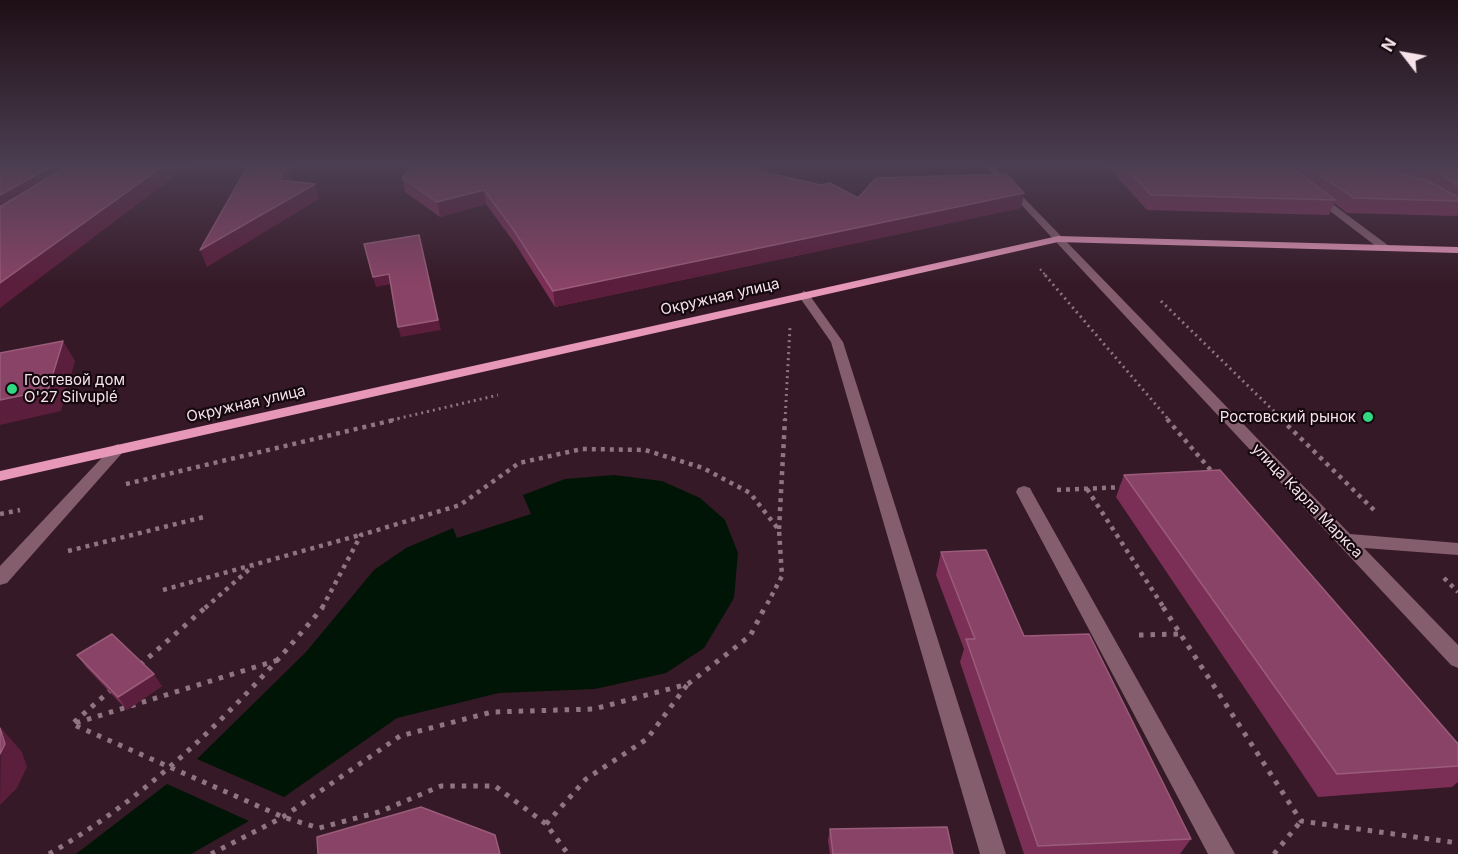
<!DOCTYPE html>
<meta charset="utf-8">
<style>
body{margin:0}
#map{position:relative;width:1458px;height:854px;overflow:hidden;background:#361926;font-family:Inter,sans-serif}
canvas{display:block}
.north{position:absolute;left:1374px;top:24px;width:60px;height:60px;-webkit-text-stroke:4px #15080e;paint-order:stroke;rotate:301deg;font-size:16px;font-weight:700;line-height:24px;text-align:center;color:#f6e2e9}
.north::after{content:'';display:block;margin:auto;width:21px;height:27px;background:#f6e2e9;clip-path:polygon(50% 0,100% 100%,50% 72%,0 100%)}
</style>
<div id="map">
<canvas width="1458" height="854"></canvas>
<div class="north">N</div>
</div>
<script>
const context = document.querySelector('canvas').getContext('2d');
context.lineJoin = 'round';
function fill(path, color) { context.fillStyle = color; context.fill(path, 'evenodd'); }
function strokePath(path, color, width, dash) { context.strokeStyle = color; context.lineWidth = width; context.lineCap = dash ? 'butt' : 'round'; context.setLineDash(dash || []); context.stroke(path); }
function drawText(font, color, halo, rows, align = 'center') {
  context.font = font + ' Inter,sans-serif'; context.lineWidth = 4.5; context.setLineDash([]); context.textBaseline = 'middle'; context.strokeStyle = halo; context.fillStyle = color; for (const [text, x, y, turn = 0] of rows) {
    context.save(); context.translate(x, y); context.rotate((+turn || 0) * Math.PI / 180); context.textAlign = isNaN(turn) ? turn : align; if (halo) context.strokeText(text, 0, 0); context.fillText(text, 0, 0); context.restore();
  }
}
fill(new Path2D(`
 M614,475L662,481L700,498L725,520L738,553L734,598L704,648L666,673L595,689L499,693L397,718L284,797L197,759L306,652L374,570L406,548L453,528L457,538L531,514L523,495L565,479Z
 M167,784L249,821L191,854H76Z`), '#001506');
strokePath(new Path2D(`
 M1040,269L1047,277`), '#8e7580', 2, [2, 3]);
strokePath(new Path2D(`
 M1045,275L1169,420
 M1161,301L1283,420
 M392,420L498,395
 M785,420L790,327`), '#8e7580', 3, [2, 4]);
strokePath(new Path2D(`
 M1167,419L1214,474
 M1281,419L1376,512
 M126,484L398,419
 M1087,489L1164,608
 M1057,490L1125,487
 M0,514L20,510
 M779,529L785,419
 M68,551L204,517
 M1444,578L1458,592
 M163,590L360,535
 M205,608L253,566
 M322,608L361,535L460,505L519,463L582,449L645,450L703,468L750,493L779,530L782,576L765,608`), '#8e7580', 4.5, [4, 5]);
strokePath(new Path2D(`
 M1163,607L1301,821L1458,843
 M1139,635L1180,634
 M140,665L206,607
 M112,689L72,724L283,817L319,828L379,812L441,786H495L546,824L568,854
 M76,723L278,660
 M546,824L586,779L647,739L687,685
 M49,854C156,792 245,701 323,607
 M211,854L283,817L400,736L492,712L594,709L688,684L750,636L765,607
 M1274,854L1301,821`), '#8e7580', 5, [4.5, 7]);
fill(new Path2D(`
 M986,167H994L1350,534L1458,543V555L1364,548L1458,645V668L1451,665Z
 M1313,194H1319L1389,246V250H1381L1313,198Z
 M804,291L808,293L843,342L1006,854H980L831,342L798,295Z
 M118,444L126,449L123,452L7,583L0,585V566L113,446Z
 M1024,486L1030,488L1032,492L1235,854H1208L1016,492L1018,488Z`), '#855e6e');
fill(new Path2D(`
 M1058,236L1458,247V253L1058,242L0,481V471Z`), '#e798b9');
fill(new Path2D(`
 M1108,167H1458V213L1457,216L1347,213L1334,203L1329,215L1147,210Z
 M759,171L858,198L1021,208L555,307L516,245L486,204L440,217L405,192L402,178Z
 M1124,475L1458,744V782L1452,787L1318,797L1116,497Z
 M941,552L1024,636L1191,839L1180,854H1024L960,662L964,649L936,575Z
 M77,655L162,686L127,710L86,667Z
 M830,829L953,854H830L828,840Z`), '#7c2f56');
fill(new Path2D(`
 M50,167H80L0,215V195Z
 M162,167H187L0,308V283Z
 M285,167H296L284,196L279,180Z
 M315,184L319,199L207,267L200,250Z
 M484,190L486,204L440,217L437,202Z
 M1024,193L1021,208L555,307L553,291Z
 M419,235L441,330L401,337L398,327Z
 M389,274L392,284L376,287L373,277Z
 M63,341L75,361L61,411L0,425V400Z
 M154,674L162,686L127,710L118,697Z
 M1,728L22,752L27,767L17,788L0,805Z`), '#5b1e3c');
const building = new Path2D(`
 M0,167H50L0,195Z
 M66,167H162L0,283V207Z
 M247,167H285L279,180L315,184L200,250Z
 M411,167H758L759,171L821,185L830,183L858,198L876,178L1006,174L1024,193L553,291L513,229L484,190L437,202L402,178Z
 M1125,167H1292L1335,200L1151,195Z
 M1308,167H1364L1424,179L1458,197V201L1354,198Z
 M1417,167H1451L1458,170V185L1435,172Z
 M419,235L438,320L398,327L389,274L373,277L364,244Z
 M63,341L48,390L0,400V353Z
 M1220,470L1458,744V766L1337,774L1124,475Z
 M986,550L1024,636L1089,634L1191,839L1038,846L966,639H975L941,552Z
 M112,634L154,674L118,697L77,655Z
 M0,728L5,744L0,754Z
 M421,807L495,835L500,854H318L317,837Z
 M947,827L953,854H833L830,829Z`);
fill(building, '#894366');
strokePath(building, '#9a5c7a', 1.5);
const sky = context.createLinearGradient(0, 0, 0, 286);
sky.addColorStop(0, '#1e0e15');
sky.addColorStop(0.58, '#4c3e52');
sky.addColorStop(1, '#4c3e5200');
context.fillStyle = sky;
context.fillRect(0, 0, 1458, 286);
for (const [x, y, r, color] of [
 [12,389,6,"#30d882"],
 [1368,417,6,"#30d882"]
]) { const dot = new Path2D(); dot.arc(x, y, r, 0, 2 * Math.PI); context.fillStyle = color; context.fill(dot); strokePath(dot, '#15080e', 2); }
drawText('15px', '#f6e2e9', '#15080e', [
 ["Окружная улица",720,297,-13],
 ["Окружная улица",246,404,-13],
 ["улица Карла Маркса",1307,501,46]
]);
drawText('15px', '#f6e2e9', '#15080e', [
 ["Гостевой дом",24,380],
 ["O'27 Silvuplé",24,397],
 ["Ростовский рынок",1356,417,"right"]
], 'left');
</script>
